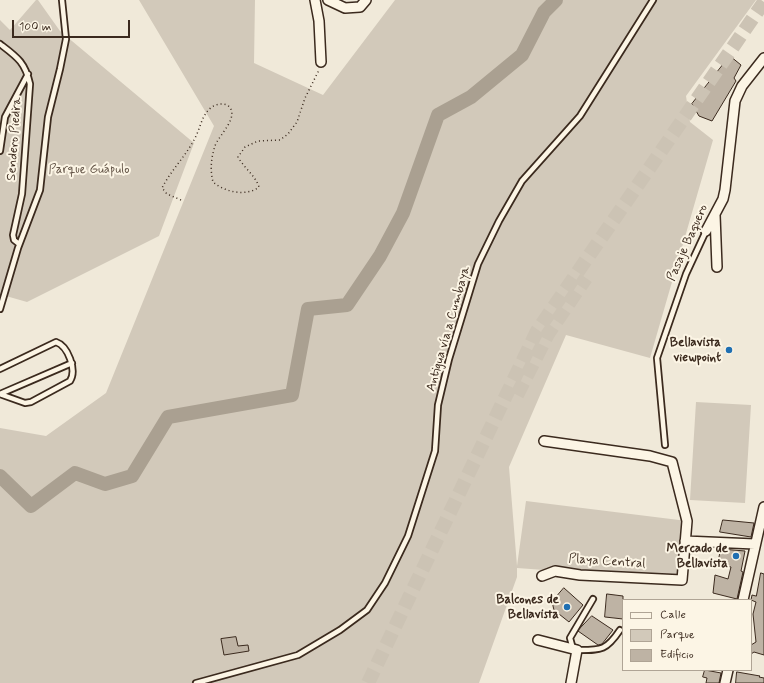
<!DOCTYPE html>
<meta charset="utf-8">
<style>
body{margin:0}
#map{position:relative;width:764px;height:683px;overflow:hidden;background:#f0e9d9;font-family:Mynerve,sans-serif}
canvas{display:block}
.legend{position:absolute;left:622px;top:599px;width:130px;height:72px;box-sizing:border-box;background:#fcf5e5;border:1px solid #afa495;margin:0;padding:5px 7px;list-style:none;font-size:12px;color:#3b2a1e}
.legend li{display:flex;align-items:center;gap:8px;height:20px}
.legend b{width:20px;border:1px solid #afa495}
.scale{position:absolute;left:12px;top:20px;width:118px;height:18px;box-sizing:border-box;border:2px solid #3b2a1e;border-top:0;padding-left:5px;font-size:12px;line-height:14px;white-space:nowrap;color:#3b2a1e;-webkit-text-stroke:3px #fcf5e5;paint-order:stroke}
</style>
<div id="map">
<canvas width="764" height="683"></canvas>
<ul class="legend">
<li><b style="height:5px;background:#fcf5e5"></b>Calle</li>
<li><b style="height:11px;background:#d2c9ba"></b>Parque</li>
<li><b style="height:11px;background:#beb3a4"></b>Edificio</li>
</ul>
<div class="scale">100 m</div>
</div>
<script>
const context = document.querySelector('canvas').getContext('2d');
context.lineJoin = 'round';
function fill(path, color) { context.fillStyle = color; context.fill(path, 'evenodd'); }
function strokePath(path, color, width, dash) { context.strokeStyle = color; context.lineWidth = width; context.lineCap = dash ? 'butt' : 'round'; context.setLineDash(dash || []); context.stroke(path); }
function drawText(font, color, halo, rows, align = 'center') {
  context.font = font + ' Mynerve,sans-serif'; context.lineWidth = 4; context.setLineDash([]); context.textBaseline = 'middle'; context.strokeStyle = halo; context.fillStyle = color; for (const [text, x, y, turn = 0] of rows) {
    context.save(); context.translate(x, y); context.rotate((+turn || 0) * Math.PI / 180); context.textAlign = isNaN(turn) ? turn : align; if (halo) context.strokeText(text, 0, 0); context.fillText(text, 0, 0); context.restore();
  }
}
fill(new Path2D(`
 M36,0H38L60,31L194,143L159,236L27,302L6,296L0,309V20L10,30Z
 M139,0H255L254,63L323,95L395,0H756L686,96L690,122L713,140L650,358L566,335L509,467L517,566L526,501L687,521L680,580L517,568V577L479,683H0V428L46,436L106,393L214,126Z
 M696,402L751,405L745,503L690,500Z`), '#d2c9ba');
strokePath(new Path2D(`
 M0,476L31,506L75,473L105,484L132,476L168,417L292,395L308,309L347,305L380,256L403,213L438,115L471,97L522,55L544,12L556,0`), '#aaa091', 14);
const building = new Path2D(`
 M730,56L741,65L734,78L736,81L712,121L699,116L692,104Z
 M723,520L754,523L751,537L720,532Z
 M721,549L745,551L741,571L743,572L737,599L713,593L715,575L728,579L731,567L718,564Z
 M761,573L764,574V655L754,652L751,654V645L756,642L753,614L756,602L751,600L752,595L756,596Z
 M564,588L583,605L569,622L554,610L552,602Z
 M607,594L623,596V619L605,617Z
 M592,616L613,630L602,644L598,645L578,631Z
 M236,637L238,646L248,645L249,651L224,655L221,639Z
 M705,670L721,673L719,683H706L707,678L703,677Z
 M737,672L760,676L759,677L764,678V683H736Z`);
fill(building, '#beb3a4');
strokePath(building, '#3b2a1e', 1);
strokePath(new Path2D(`
 M517,395L548,334L586,278
 M368,683L537,331L764,2`), '#ccc3b4', 14, [14, 7]);
const service = new Path2D(`
 M0,44C17,57 25,62 30,84L22,194L13,235L14,240L19,244
 M0,151L5,117L28,74
 M0,309L18,248L40,190L48,117L60,69L66,39L62,0
 M0,369L56,342C68,346 77,370 70,381L31,402L25,403L0,394
 M0,394L72,363
 M665,445L657,358L686,274L706,231
 M573,649L570,638L593,599
 M577,650C601,650 606,651 620,630
 M196,683L298,655L340,630L367,610L385,583L408,536L435,451L438,405L449,359L478,264L499,221L522,181L580,116L653,0`);
const minor = new Path2D(`
 M315,0L319,21L321,62
 M328,0L345,8L360,7L366,0
 M715,215L717,267
 M706,231L723,199L725,190L735,101L742,86L764,58
 M685,541L755,544
 M542,576L555,571L580,575L682,580L687,521L672,462L650,456L544,441
 M743,600L764,507
 M538,640L577,650L571,683
 M725,683L728,670`);
strokePath(service, '#3b2a1e', 8);
strokePath(minor, '#3b2a1e', 12);
strokePath(new Path2D(`
 M181,200L167,194L162,188C171,170 187,155 196,136C201,126 202,114 212,107C216,104 222,103 227,105C242,115 218,136 215,146C211,158 210,170 213,182C225,192 246,197 259,187C255,175 244,168 238,157L245,147L258,141L280,140L288,134L297,122L305,98L319,70`), '#3b2a1e', 1.5, [1, 3]);
strokePath(service, '#fcf5e5', 4.5);
strokePath(minor, '#fcf5e5', 9);
for (const [x, y, r, color] of [
 [729,350,4,"#1f6fb2"],
 [736,556,4,"#1f6fb2"],
 [567,607,4,"#1f6fb2"]
]) { const dot = new Path2D(); dot.arc(x, y, r, 0, 2 * Math.PI); context.fillStyle = color; context.fill(dot); strokePath(dot, '#fcf5e5', 1.5); }
drawText('13px', '#3b2a1e', '#fcf5e5', [
 ["Sendero Piedra",15,139,-86],
 ["Pasaje Baquero",688,243,-66],
 ["Antigua vía a Cumbaya",449,329,-74],
 ["Playa Central",607,562,4]
]);
drawText('13px', '#615245', '#fcf5e5', [
 ["Parque Guápulo",89,170]
]);
drawText('bold 13px', '#3b2a1e', '#fcf5e5', [
 ["Bellavista",721,343],
 ["viewpoint",721,358],
 ["Mercado de",728,549],
 ["Bellavista",728,564],
 ["Balcones de",559,600],
 ["Bellavista",559,615]
], 'right');
</script>
